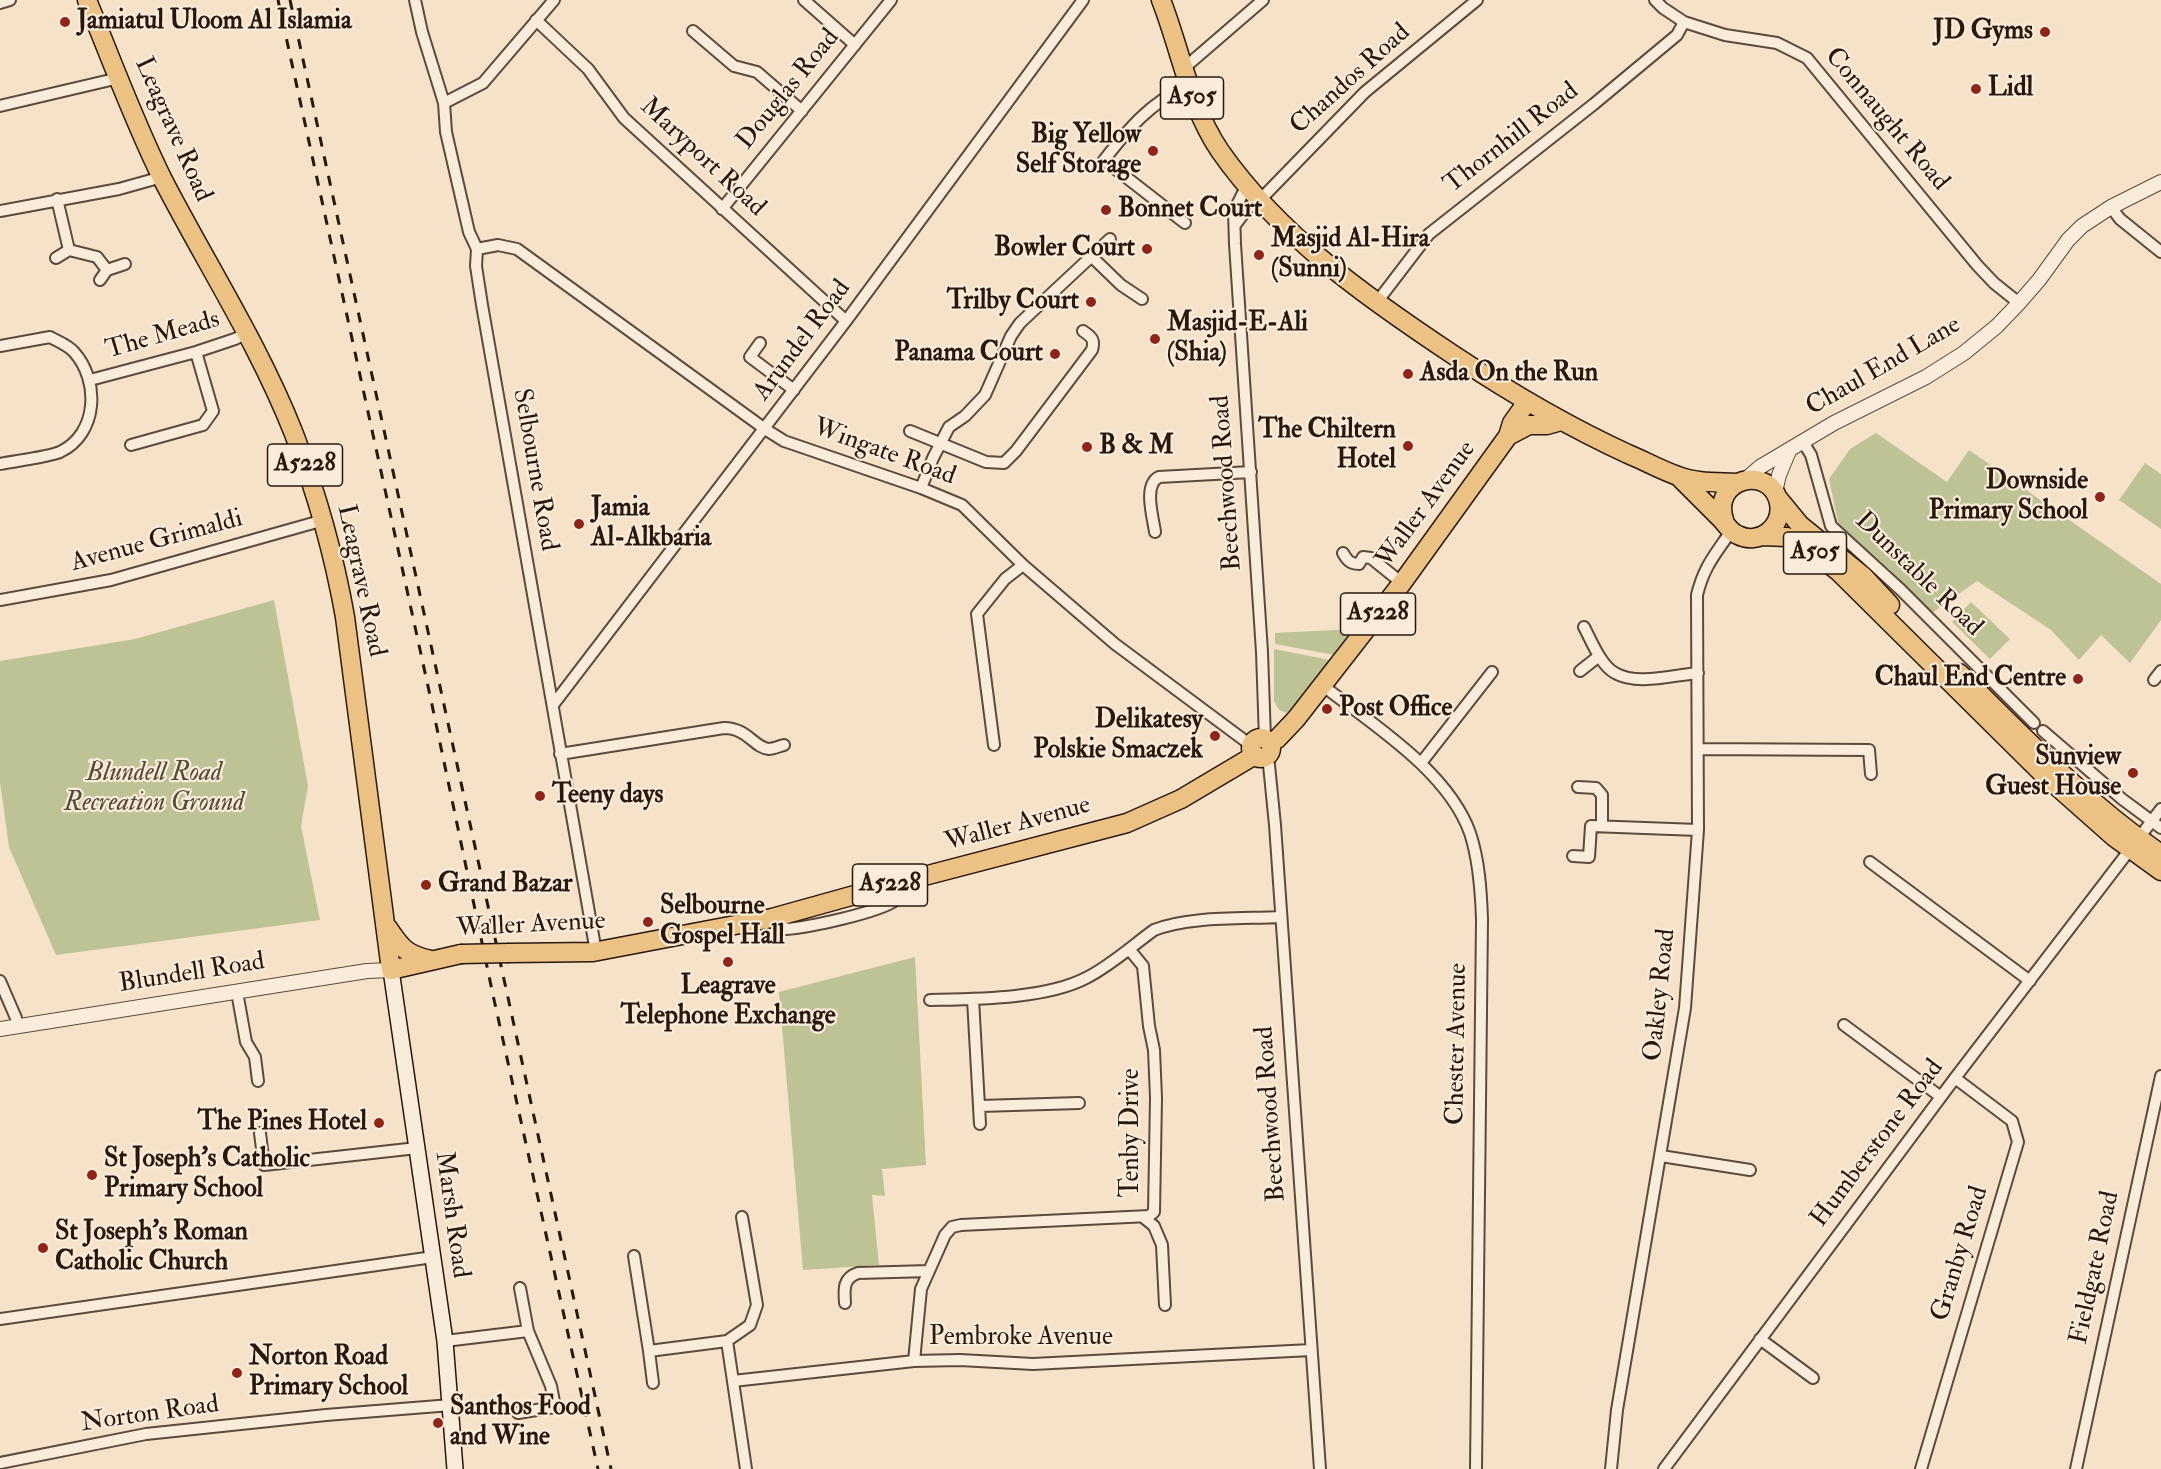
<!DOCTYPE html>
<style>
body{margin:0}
canvas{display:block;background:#f6e2c8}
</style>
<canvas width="2161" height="1469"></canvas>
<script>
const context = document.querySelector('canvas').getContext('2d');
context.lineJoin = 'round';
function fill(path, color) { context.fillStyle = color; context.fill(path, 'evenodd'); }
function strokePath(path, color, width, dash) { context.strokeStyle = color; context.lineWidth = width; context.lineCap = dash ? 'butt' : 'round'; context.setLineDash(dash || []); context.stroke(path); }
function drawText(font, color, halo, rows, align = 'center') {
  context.font = font + ' "IM FELL Double Pica",serif'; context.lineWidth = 4.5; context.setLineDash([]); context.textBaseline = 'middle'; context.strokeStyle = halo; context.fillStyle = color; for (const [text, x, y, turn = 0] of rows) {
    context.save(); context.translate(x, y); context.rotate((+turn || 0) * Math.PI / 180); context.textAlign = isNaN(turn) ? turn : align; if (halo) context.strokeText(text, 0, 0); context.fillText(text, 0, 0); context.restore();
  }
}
fill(new Path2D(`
 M1876,433L1947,482L1969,450L2161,584V620L2130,663L2101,635L2079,660L2051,630L1977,581L1932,613L1889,569L1843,529L1838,522L1829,479L1850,449Z
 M2145,463L2161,474V529L2119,500Z
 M274,600L308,786L301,826L320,920L56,955L9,847L0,782V661L135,639Z
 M1971,602L2010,639L1990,659L1952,622Z
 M1355,629L1334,655L1275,644V633Z
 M1274,649L1330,660L1292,710L1287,713L1279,710L1274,701Z
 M915,957L926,1165L882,1169L885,1196L872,1195L879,1265L803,1270L779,992Z`), '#bec395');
const minor = new Path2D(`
 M415,0L422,32L444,103L446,132L469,232L477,249L476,266L482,305L596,952
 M804,0L855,45
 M1655,0L1663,8L1684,22L1725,35L1777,43L1807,58L1977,265L1994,283L2019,303
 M0,3L10,0
 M536,20L588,69L624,118L846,321
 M693,31L734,66L757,72L802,111
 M1183,69L1263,0
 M444,103L483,83L554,0
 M0,106L119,78
 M1247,185L1234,211L1235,244L1262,652L1265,739
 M57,199L69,250L97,257L107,270
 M2111,207L2120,219L2161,252
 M722,209L891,0
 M0,211L119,189L162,177
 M1185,223L1104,160C1130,127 1149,104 1188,85
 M1235,225L1247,209L1260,200L1365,92L1477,0
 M477,249L498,245L517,249L765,429L784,441L921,488L962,505L1023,565L1115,644L1252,746
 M1091,256L1121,285L1142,299
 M56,258L69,250
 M100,280L107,270L125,264
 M1377,302L1429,234L1594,104L1677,35L1684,22
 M760,343L750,357L794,390
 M0,346L50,337C57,341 68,345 74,352C100,381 98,434 60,452C48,457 15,461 0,464
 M90,380L196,352L235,339L247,333
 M910,431L986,462L1004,463L1016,451L1092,350C1095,340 1092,337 1083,331
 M1803,442L1811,455L1831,526L1901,590L2034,723
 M131,445L203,425L213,411L196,352
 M921,488L933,458L949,427L965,416L985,395L1011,336L1020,323L1110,239
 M1155,532C1153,517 1143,485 1159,477L1251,472
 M1343,553C1347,560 1350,564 1359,564L1363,557L1371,558L1402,583
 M0,600L111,580L324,520
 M1584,627C1591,640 1601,666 1615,673C1637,686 1673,675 1698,673
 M1580,671L1599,656
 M2154,680L2161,671
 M1322,685C1372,724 1448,771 1470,833C1479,860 1481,890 1482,919L1476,1469
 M553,705L846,321L1083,0
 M2043,731L2122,799L2161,828
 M994,745L977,614L1005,579L1023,565
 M1699,749L1869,750L1871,774
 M560,754L724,728C748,728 754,748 769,749C773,749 780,746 784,745
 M1266,757L1269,765L1275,825L1320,1469
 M1421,763L1492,672
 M1578,787L1596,788L1602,795V826
 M1573,856L1589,857L1591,826L1698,830
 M1870,862L2030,981
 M772,918L786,929C810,927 877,913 896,900L905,881
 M0,981L16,1018L17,1026
 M237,992L246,1042L255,1057L258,1081
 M973,999L980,1124
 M930,1000C975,999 1046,999 1086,978C1110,966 1132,946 1154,930C1189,916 1242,919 1280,917
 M1844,1025L1941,1097
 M980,1106L1079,1103
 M260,1133L264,1165L417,1148
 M1661,1156L1750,1170
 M1143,1217L1154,1226L1162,1245L1165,1305
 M634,1256L649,1351
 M845,1303C844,1289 843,1278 858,1273L929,1271
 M0,1319L433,1257
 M1760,1339L1813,1378
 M445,1341L528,1331
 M727,1341L746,1469
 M914,1361L921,1289L945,1235L952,1227L961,1225L1149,1216L1154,1212L1156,1098L1154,1050L1149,1026L1143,966L1129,949
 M733,1381L914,1361L960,1360L1033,1364L1311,1350
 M653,1383L649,1351L727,1341L750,1325L757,1305L742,1217
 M518,1413L555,1407L551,1386L528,1331L520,1288
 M0,1463L146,1434L326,1415L451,1405
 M1611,1469L1617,1410L1685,1008L1698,830L1697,595C1704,566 1715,555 1731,531
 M1664,1469L1955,1078L2161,809
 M1921,1469L2018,1142L2012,1121L1955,1078
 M2076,1469L2161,1076`);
const tertiary = new Path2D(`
 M1745,480L1760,467L1834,423L1926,377L1964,353L1997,326L2019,303L2039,280L2068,240L2082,226L2111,207L2161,182
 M1775,492L1779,475L1789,451
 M0,1029L367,971L391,970`);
const secondary = new Path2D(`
 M391,970L445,1341L455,1469`);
const primary = new Path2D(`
 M87,0C111,59 135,124 163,180C207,265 259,345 294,434C317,494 334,555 345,617L391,970L461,954
 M1161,0C1181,51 1189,105 1220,151C1280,237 1369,299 1455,356C1511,393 1567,426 1628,454C1645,461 1661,470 1678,476C1696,483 1717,482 1736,483
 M1508,436L1529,425H1547L1561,421
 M1679,477C1693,491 1707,505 1721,519C1727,525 1730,532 1738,535C1747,540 1760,539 1768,532C1777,525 1781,514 1779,503C1771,463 1708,478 1725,523
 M1777,497L1800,525L1863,576L1890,605
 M1762,536L1787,537L1799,541L1839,572L2044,775L2114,837L2161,871
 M1959,673C2023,736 2086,803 2161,854
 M1251 748a10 10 0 1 1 20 0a10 10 0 1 1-20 0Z
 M1270,743L1277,739L1296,719L1402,583L1508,436L1512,423L1527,402
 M388,928C401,948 407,955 431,960
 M509,953L593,952L772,918L905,881L1127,823L1181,799L1255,755`);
strokePath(minor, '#5c4a3c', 14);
strokePath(tertiary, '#5c4a3c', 16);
strokePath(secondary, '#28180e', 18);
strokePath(primary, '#28180e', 21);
strokePath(minor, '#f9ecdb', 10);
strokePath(tertiary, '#f9ecdb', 14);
strokePath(secondary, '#f9ecdb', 15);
strokePath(primary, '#ebc184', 18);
strokePath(new Path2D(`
 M278,0L431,700L493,995L598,1469
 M290,0L611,1469`), '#28180e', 3, [10, 10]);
const primaryBridge = new Path2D(`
 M461,954L509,953`);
strokePath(primaryBridge, '#28180e', 21, []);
strokePath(primaryBridge, '#ebc184', 18);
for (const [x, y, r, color] of [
 [65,22,6,"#8f2418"],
 [2045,32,6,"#8f2418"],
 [1976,89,6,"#8f2418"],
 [1153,151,6,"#8f2418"],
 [1106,210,6,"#8f2418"],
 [1147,249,6,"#8f2418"],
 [1259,255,6,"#8f2418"],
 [1091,302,6,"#8f2418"],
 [1155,339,6,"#8f2418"],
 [1055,354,6,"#8f2418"],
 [1408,374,6,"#8f2418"],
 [1408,446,6,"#8f2418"],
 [1087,447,6,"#8f2418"],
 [2100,497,6,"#8f2418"],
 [579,524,6,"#8f2418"],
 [2078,679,6,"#8f2418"],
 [1327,709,6,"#8f2418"],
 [1215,736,6,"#8f2418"],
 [2133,773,6,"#8f2418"],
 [540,796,6,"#8f2418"],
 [426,885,6,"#8f2418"],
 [648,922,6,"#8f2418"],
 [728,962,6,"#8f2418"],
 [379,1123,6,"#8f2418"],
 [92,1175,6,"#8f2418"],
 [43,1248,6,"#8f2418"],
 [237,1373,6,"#8f2418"],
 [438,1423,6,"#8f2418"]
]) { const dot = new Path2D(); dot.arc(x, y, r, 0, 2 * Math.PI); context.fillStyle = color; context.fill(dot); strokePath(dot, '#f9ecdb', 2); }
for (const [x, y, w] of [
 [1192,98,63],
 [305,465,75],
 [1815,553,63],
 [1378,614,75],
 [890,885,75]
]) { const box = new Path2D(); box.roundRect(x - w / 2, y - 21, w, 42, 4.5); context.fillStyle = '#f9ecdb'; context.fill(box); strokePath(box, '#28180e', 1.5); }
drawText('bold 24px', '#28180e', null, [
 ["A505",1192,98],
 ["A5228",305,465],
 ["A505",1815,553],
 ["A5228",1378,614],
 ["A5228",890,885]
]);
drawText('bold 26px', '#28180e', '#f9ecdb', [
 ["Jamiatul Uloom Al Islamia",77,22],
 ["JD Gyms",2033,32,"right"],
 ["Lidl",1988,89],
 ["Big Yellow",1141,136,"right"],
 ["Self Storage",1141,166,"right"],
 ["Bonnet Court",1118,210],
 ["Masjid Al-Hira",1271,240],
 ["(Sunni)",1271,270],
 ["Bowler Court",1135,249,"right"],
 ["Trilby Court",1079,302,"right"],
 ["Masjid-E-Ali",1167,324],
 ["(Shia)",1167,354],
 ["Panama Court",1043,354,"right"],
 ["Asda On the Run",1420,374],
 ["The Chiltern",1396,431,"right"],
 ["Hotel",1396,461,"right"],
 ["B & M",1099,447],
 ["Downside",2088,482,"right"],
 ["Primary School",2088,512,"right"],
 ["Jamia",591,509],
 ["Al-Alkbaria",591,539],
 ["Chaul End Centre",2066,679,"right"],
 ["Post Office",1339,709],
 ["Delikatesy",1203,721,"right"],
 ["Polskie Smaczek",1203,751,"right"],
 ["Sunview",2121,758,"right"],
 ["Guest House",2121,788,"right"],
 ["Teeny days",552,796],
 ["Grand Bazar",438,885],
 ["Selbourne",660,907],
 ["Gospel Hall",660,937],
 ["Leagrave",728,987,"center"],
 ["Telephone Exchange",728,1017,"center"],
 ["The Pines Hotel",367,1123,"right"],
 ["St Joseph's Catholic",104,1160],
 ["Primary School",104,1190],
 ["St Joseph's Roman",55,1233],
 ["Catholic Church",55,1263],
 ["Norton Road",249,1358],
 ["Primary School",249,1388],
 ["Santhos Food",450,1408],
 ["and Wine",450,1438]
], 'left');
drawText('26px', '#28180e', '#f9ecdb', [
 ["Chandos Road",1351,80,-42],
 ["Douglas Road",789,90,-51],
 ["Connaught Road",1886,120,50],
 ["Leagrave Road",172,130,66],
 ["Thornhill Road",1512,139,-38],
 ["Maryport Road",702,158,43],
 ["The Meads",163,336,-16],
 ["Arundel Road",803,341,-53],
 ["Chaul End Lane",1884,367,-30],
 ["Wingate Road",884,453,20],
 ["Selbourne Road",534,470,80],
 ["Beechwood Road",1228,483,-94],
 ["Waller Avenue",1427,505,-54],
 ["Avenue Grimaldi",157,542,-15],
 ["Dunstable Road",1918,575,44],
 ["Leagrave Road",360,581,78],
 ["Waller Avenue",1018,825,-15],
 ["Waller Avenue",531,926,-3],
 ["Blundell Road",192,974,-9],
 ["Oakley Road",1661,995,-84],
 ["Chester Avenue",1458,1044,-89],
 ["Beechwood Road",1272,1114,-94],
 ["Tenby Drive",1132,1133,-90],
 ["Humberstone Road",1878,1144,-53],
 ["Marsh Road",451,1215,82],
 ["Granby Road",1961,1254,-73],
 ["Fieldgate Road",2096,1268,-78],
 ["Pembroke Avenue",1021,1338],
 ["Norton Road",150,1415,-8]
]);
drawText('italic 26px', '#554b36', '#f9ecdb', [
 ["Blundell Road",154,774],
 ["Recreation Ground",154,804]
]);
</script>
